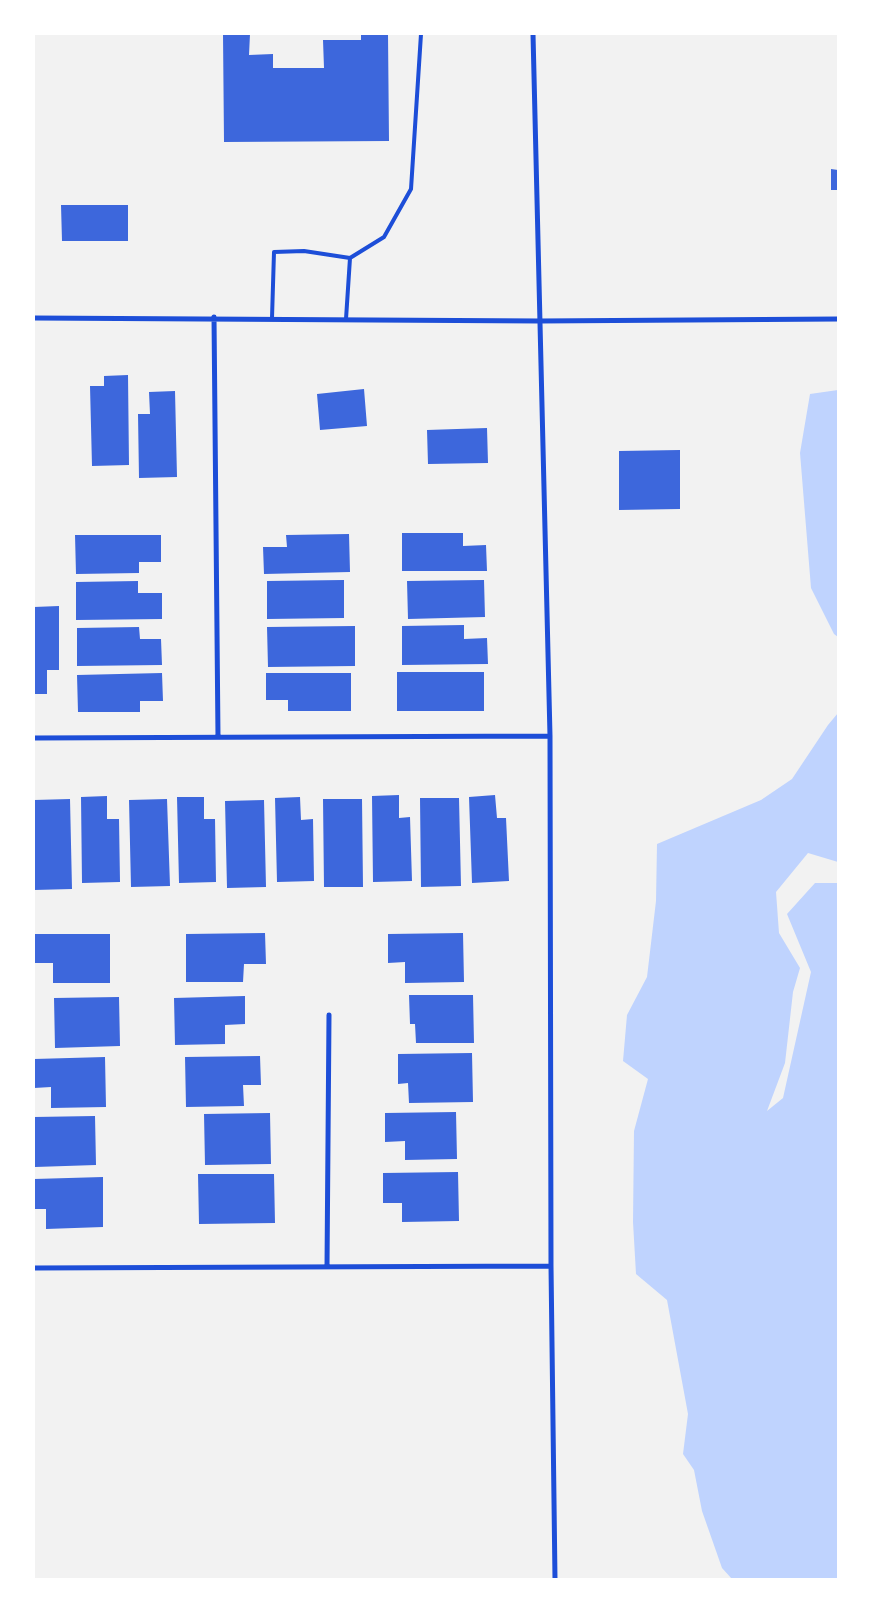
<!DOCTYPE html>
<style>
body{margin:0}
#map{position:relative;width:872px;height:1613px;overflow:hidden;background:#f2f2f2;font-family:"Asap Condensed",sans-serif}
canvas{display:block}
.frame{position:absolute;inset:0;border:35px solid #fff;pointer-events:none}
</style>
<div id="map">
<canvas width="872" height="1613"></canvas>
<div class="frame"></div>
</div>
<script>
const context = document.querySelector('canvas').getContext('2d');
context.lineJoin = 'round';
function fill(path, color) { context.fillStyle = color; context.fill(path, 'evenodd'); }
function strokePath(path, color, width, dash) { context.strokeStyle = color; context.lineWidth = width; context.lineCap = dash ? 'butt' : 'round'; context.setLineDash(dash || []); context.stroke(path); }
fill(new Path2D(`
 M838,390V637L834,634L811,588L800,453L810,394Z
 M838,713V862L808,853L776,892L779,933L800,968L793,992L785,1063L767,1111L783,1098L811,972L787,914L815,883H838V1579H732L722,1568L702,1511L694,1470L683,1454L688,1414L667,1300L636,1274L633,1222L634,1131L648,1079L623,1061L627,1015L647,977L656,901L657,844L761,800L792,779L828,725Z`), '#bfd3fe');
fill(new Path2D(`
 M223,34H250L249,55L273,54V68H324L323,40H361V34H388L389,141L224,142Z
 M831,169L838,170V190H831Z
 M61,205H128V241H62Z
 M128,375L129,465L92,466L90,386H104V376Z
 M364,389L367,426L320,430L317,394Z
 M175,391L177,477L139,478L138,414H150L149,392Z
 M487,428L488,463L428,464L427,430Z
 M680,450V509L619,510V451Z
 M402,533H463V546L486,545L487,571H402Z
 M349,534L350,572L264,574L263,547H287L286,535Z
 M75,535H161V562H139V573L76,574Z
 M344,580V618L267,619V581Z
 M484,580L485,617L408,619L407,581Z
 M138,581V593H162V619L76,620V582Z
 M59,606V670H47V694H34V607Z
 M464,625V639L487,638L488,664L402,665V626Z
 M355,626V666L268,667L267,627Z
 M139,627L140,639H161L162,665L77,666V628Z
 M397,672H484V711H397Z
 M162,673L163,701H140V712H78L77,675Z
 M266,673H351V711H288V700H266Z
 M399,795V818L410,817L412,881L373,882L372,796Z
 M495,795L497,818H506L509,881L472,883L469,797Z
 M107,796V819H119L120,882L82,883L81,797Z
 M177,797H204V819H215L216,882L179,883Z
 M300,797L301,820L313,819L314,881L277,882L275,798Z
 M420,798H459L461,886L421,887Z
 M70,799L72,889L34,890V800Z
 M167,799L170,886L131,887L129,800Z
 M323,799H362L363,887H324Z
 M264,800L266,887L227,888L225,801Z
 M265,933L266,964H244L243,982H186V934Z
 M463,933L464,982L405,983V962L388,963V934Z
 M35,934H110V983H53V963H35Z
 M409,995H473L474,1043H416L415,1024H410Z
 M245,996V1024L225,1025V1044L175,1045L174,998Z
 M119,997L120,1046L55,1048L54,998Z
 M472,1053L473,1102L409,1103L408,1083L398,1084V1054Z
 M260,1056L261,1085H243L244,1106L186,1107L185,1057Z
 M105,1057L106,1107L51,1108V1087L34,1088V1059Z
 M456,1112L457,1159L405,1160V1141L385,1142V1113Z
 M270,1113L271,1164L205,1165L204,1114Z
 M95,1116L96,1165L35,1167L34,1117Z
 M458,1172L459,1221L402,1222V1203H383V1173Z
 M198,1174H274L275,1223L199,1224Z
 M103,1177V1227L46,1229V1209H34V1179Z`), '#3d67dc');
strokePath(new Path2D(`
 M272,318L274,252L304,251L350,258
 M346,319L350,258L384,237L411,189L421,34`), '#1d4ed8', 4);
strokePath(new Path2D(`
 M533,34L550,736L551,1266L555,1579
 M214,317L218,737
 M34,318L540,321L838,319
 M34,738L550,736
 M327,1267L329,1015
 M34,1268L551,1266`), '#1d4ed8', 5);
</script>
